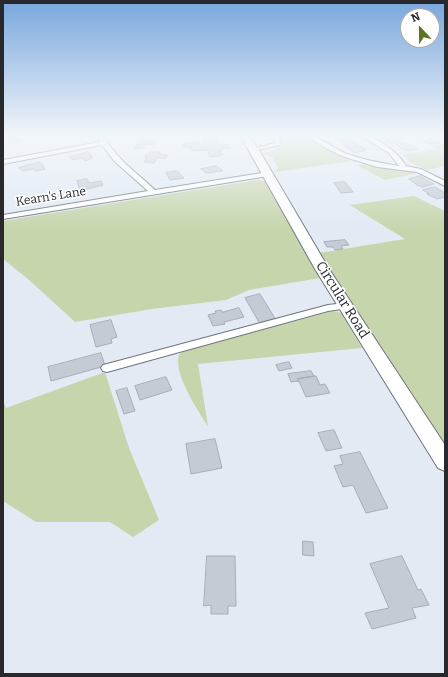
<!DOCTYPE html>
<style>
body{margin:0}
#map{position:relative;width:448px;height:677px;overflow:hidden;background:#e3eaf4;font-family:Bitter,serif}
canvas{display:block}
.frame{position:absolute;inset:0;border:4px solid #27292d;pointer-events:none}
.north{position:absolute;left:400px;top:8px;width:40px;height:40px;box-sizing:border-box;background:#fff;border:1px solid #a9a9ab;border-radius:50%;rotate:338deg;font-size:11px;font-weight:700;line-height:16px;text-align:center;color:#27292d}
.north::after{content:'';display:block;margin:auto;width:14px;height:18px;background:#5d7324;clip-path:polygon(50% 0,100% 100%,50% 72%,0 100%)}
</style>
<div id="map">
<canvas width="448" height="677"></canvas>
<div class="frame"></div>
<div class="north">N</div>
</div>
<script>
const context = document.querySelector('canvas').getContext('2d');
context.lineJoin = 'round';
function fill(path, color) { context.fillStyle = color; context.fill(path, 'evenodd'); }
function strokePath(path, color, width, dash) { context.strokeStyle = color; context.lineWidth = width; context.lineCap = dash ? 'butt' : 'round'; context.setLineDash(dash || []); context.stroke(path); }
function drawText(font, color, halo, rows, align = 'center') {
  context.font = font + ' Bitter,serif'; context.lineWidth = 3; context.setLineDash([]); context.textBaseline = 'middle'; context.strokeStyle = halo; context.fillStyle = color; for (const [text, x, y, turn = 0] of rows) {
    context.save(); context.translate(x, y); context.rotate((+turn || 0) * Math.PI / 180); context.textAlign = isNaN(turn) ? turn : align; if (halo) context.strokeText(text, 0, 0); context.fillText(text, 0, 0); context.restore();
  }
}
fill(new Path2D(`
 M279,135H303L333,153L352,161L275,172L278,168L272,157L266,155L265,153L276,150L275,148L282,145Z
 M445,147V166L428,170L411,163L403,155Z
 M363,164L378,168L414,171L418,173L385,180L358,166Z
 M257,180L265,181L320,278L249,290L226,300L152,309L75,322L28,279L3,259V221Z
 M414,196L445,211V447L319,253L405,239L350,205Z
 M333,311L342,313L362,348L198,364L208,426C198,411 173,373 179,355L184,351Z
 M105,372L129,448L159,520L133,537L110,522H36L3,501V400L6,408Z`), '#c6d5ac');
const building = new Path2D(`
 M9,135H22L17,138L24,140L17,143L3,139L5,138L3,137Z
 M330,135H344L352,139H351L353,140L342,142Z
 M390,135L397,139L402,138L405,139L390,143L381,137Z
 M214,136L219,138L216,140L219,145L227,144L229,148L221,149L222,151L218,152L223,154L220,156L210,157L207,150L192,151L190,147H183V144L198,141L199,144H204L201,137Z
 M144,139L156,142L153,145L146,144L141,149L134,148L140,140Z
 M432,139L438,142L429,144L423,141Z
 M353,142L365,149H364L366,150L355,153L342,144Z
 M404,142L418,149L409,151L404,150L395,144Z
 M438,142L445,146L436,148L429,144Z
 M88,152L92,156H90L93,158L85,161L82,158L73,160L69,157Z
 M150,152H160L159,154L168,155L166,158H157L154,163L144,162L147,157H145Z
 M39,162L44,166H42L45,169L37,171L33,169L23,171L19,168Z
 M217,166L223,171L206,173L201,169Z
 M177,171L184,178L170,180L166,173Z
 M420,176L428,181L434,184L422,187L417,185L409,179Z
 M87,179L89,183L101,181L103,185L80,191L77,181Z
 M345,182L353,192L341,193L334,183Z
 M435,187L445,193V197L437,199L427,194H429L423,190Z
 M345,240L349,245L341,246L343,249L335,250L333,247H327L324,242Z
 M260,294L276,320L260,324L245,298Z
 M239,308L244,317L224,322L225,324L213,326L208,315L216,313L215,311L221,310L222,312Z
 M111,320L117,337L111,339L112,343L96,347L90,325Z
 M101,353L105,366L51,381L48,367Z
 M289,362L292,368L279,371L276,365Z
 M311,371L314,376L298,379L299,381L291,382L288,374Z
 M314,376H316L320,385L325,384L330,393L306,397L298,379Z
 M166,377L172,390L140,400L135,386Z
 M127,388L135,411L124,414L116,391Z
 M334,430L342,448L326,451L318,433Z
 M215,439L222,468L191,474L186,444Z
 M360,452L388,508L366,513L353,485L343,487L334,466L343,464L340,456Z
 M303,541L313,542L314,556L303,555Z
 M207,556H235L236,606H228V614H211V605L204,606Z
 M402,556L418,590L421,589L429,605L412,608L416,618L372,629L365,613L389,608L370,564Z`);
fill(building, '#c4cbd4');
strokePath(building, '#a7adb7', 1);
const street = new Path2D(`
 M97,135H103C115,158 136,172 155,190L268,172L272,174L268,176L3,219V215L148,191L114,161L102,145L3,164V160L100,142Z
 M273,135H279L280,145L252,151V149L275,143Z
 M305,135C317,134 334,149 347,154C364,160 381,163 399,166L389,153L359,135C375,134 399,153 406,166L421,169L445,181V186L417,172L377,167L342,156L324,147Z
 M435,135H442L445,136V141Z
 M345,303L349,304L350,306L349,308L328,311L107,372L103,371L101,368L103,365L107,364L328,305Z`);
const secondary = new Path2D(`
 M240,135H248L259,150L329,269L445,445V471L438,468L315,269Z`);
strokePath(street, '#6e747d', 2);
strokePath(secondary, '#6e747d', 2);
fill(street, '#fff');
fill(secondary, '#fff');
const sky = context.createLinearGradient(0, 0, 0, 230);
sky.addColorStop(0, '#78a7dc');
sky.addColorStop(0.59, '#f2f6fa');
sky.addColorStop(1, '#f2f6fa00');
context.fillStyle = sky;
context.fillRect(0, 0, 448, 230);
drawText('12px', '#27292d', '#fff', [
 ["Kearn's Lane",51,197,-9]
]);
drawText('14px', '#27292d', '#fff', [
 ["Circular Road",342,300,58]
]);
</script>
